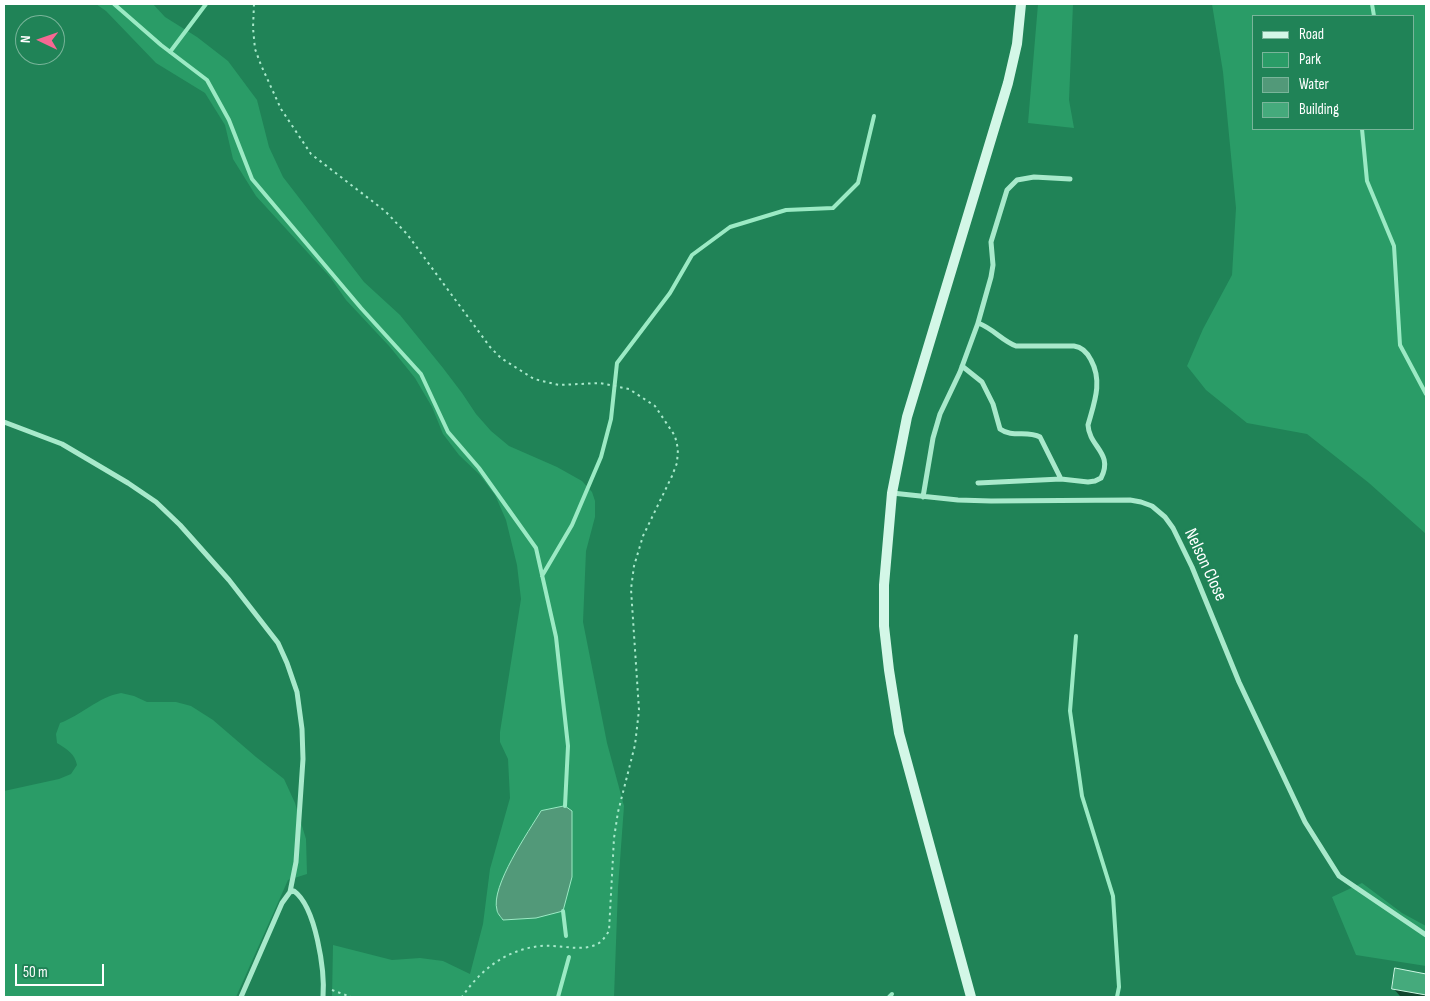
<!DOCTYPE html>
<style>
body{margin:0}
#map{position:relative;width:1430px;height:1001px;overflow:hidden;background:#208357;font-family:"Sofia Sans Condensed",sans-serif}
canvas{display:block}
.frame{position:absolute;inset:0;border:5px solid #fff;pointer-events:none}
.legend{position:absolute;left:1252px;top:15px;width:162px;height:115px;box-sizing:border-box;background:#208357;border:1px solid #79b59a;margin:0;padding:6px 9px;list-style:none;font-size:15px;color:#fff}
.legend li{display:flex;align-items:center;gap:10px;height:25px}
.legend b{width:25px;border:1px solid #79b59a}
.north{position:absolute;left:15px;top:15px;width:50px;height:50px;box-sizing:border-box;background:#208357;border:1px solid #79b59a;border-radius:50%;rotate:273deg;font-size:14px;font-weight:700;line-height:20px;text-align:center;color:#fff}
.north::after{content:'';display:block;margin:auto;width:18px;height:22px;background:#f66893;clip-path:polygon(50% 0,100% 100%,50% 72%,0 100%)}
.scale{position:absolute;left:15px;top:964px;width:89px;height:22px;box-sizing:border-box;border:2px solid #fff;border-top:0;padding-left:6px;font-size:15px;line-height:18px;white-space:nowrap;color:#fff;-webkit-text-stroke:4px #208357;paint-order:stroke}
</style>
<div id="map">
<canvas width="1430" height="1001"></canvas>
<div class="frame"></div>
<ul class="legend">
<li><b style="height:6px;background:#d3f7e7"></b>Road</li>
<li><b style="height:14px;background:#2a9c67"></b>Park</li>
<li><b style="height:14px;background:#529979"></b>Water</li>
<li><b style="height:14px;background:#45aa7c"></b>Building</li>
</ul>
<div class="north">N</div>
<div class="scale">50 m</div>
</div>
<script>
const context = document.querySelector('canvas').getContext('2d');
context.lineJoin = 'round';
function fill(path, color) { context.fillStyle = color; context.fill(path, 'evenodd'); }
function strokePath(path, color, width, dash) { context.strokeStyle = color; context.lineWidth = width; context.lineCap = dash ? 'butt' : 'round'; context.setLineDash(dash || []); context.stroke(path); }
function drawText(font, color, halo, rows, align = 'center') {
  context.font = font + ' "Sofia Sans Condensed",sans-serif'; context.lineWidth = 5; context.setLineDash([]); context.textBaseline = 'middle'; context.strokeStyle = halo; context.fillStyle = color; for (const [text, x, y, turn = 0] of rows) {
    context.save(); context.translate(x, y); context.rotate((+turn || 0) * Math.PI / 180); context.textAlign = isNaN(turn) ? turn : align; if (halo) context.strokeText(text, 0, 0); context.fillText(text, 0, 0); context.restore();
  }
}
fill(new Path2D(`
 M96,4H153L165,17L197,37L228,61L257,100L269,147L283,177L364,282L400,315L443,368L462,393L476,414L491,431L509,446L557,467L582,481L592,492L595,501V517L586,551L583,622L607,743L624,806L618,888L614,997H332L333,945L392,960L420,958L443,961L470,974L483,924L490,869L510,798L508,759L500,742V732L521,599L517,565L506,520L495,495L479,474L459,455L443,434L432,407L415,378L390,347L346,300L330,277L256,196L233,159L225,125L205,93L156,63L106,11Z
 M1038,4H1073L1069,100L1074,128L1028,123Z
 M1212,4H1426V534L1369,483L1307,434L1247,423L1206,390L1187,366L1203,329L1232,275L1236,208L1223,72ZM1414,16V129H1254V16Z
 M121,693L134,696L147,702H176L191,706L213,720L256,757L284,779L295,803L306,839L307,874L288,880L236,997H4V791L59,779L71,774L77,765C75,754 67,749 57,743L56,734L60,723C82,715 98,697 121,693Z
 M1362,883L1402,913L1426,926V966L1356,955L1332,897Z`), '#2a9c67');
const water = new Path2D(`
 M565,806L572,811V877L563,911L536,918L503,920C501,917 497,913 497,910C490,887 529,831 541,811Z`);
fill(water, '#529979');
strokePath(water, '#9beac4', 1);
fill(new Path2D(`
 M1396,970L1426,975V997L1400,996L1393,988Z`), '#0007');
strokePath(new Path2D(`
 M114,4L161,45L207,80L229,120L252,179L361,308L421,374L448,432L479,468L536,548L556,637L568,746L565,806
 M1372,4L1374,16
 M170,52L206,4
 M1362,129L1367,181L1394,246L1400,345L1426,394
 M542,576L572,525L601,457L611,419L617,363L670,293L692,255L730,227L786,210L833,208L858,183L874,116
 M1076,636L1070,711L1082,796L1113,896L1119,987L1117,997
 M563,911L566,936
 M558,997L569,957
 M889,997L892,994`), '#9beac4', 4);
const building = new Path2D(`
 M1395,968L1426,974V995L1392,989Z`);
fill(building, '#45aa7c');
strokePath(building, '#ccf7e3', 1);
strokePath(new Path2D(`
 M254,4L253,28L255,49L261,65L281,109L311,154L385,211L407,234L490,347L501,358L534,379L559,385L600,383L629,389L655,406L675,436L678,449L677,463L672,476L643,536L634,566L631,589L639,710L635,745L618,812L614,838L609,931C606,935 603,941 599,943C583,953 559,944 541,946C507,949 480,970 462,997
 M332,990L351,997`), '#a8e9cb', 2, [2.5, 4]);
strokePath(new Path2D(`
 M978,323C994,329 1001,340 1016,346H1074C1082,347 1087,352 1091,360C1103,382 1094,403 1088,425C1089,447 1114,453 1101,478L1095,481L1088,482L1061,479L978,483
 M962,366L982,382L993,404L1000,429C1012,438 1028,430 1040,437L1061,479
 M4,422L62,444L128,483L156,502L180,525L229,580L278,643L287,663L297,692L302,729L303,759L296,862L290,892L282,903L241,997
 M892,493L958,500L991,501L1130,500L1141,502L1152,506L1165,517L1173,528L1192,567L1239,682L1305,822L1339,876L1426,935
 M923,497L933,438L940,414L960,372L978,323L991,277L993,265L991,242L1007,190L1017,180L1034,177L1070,179
 M290,892L294,891C316,907 325,971 323,997`), '#a8e9cb', 5);
strokePath(new Path2D(`
 M971,997L899,733L889,670L884,626V585L892,493L907,417L1008,83L1017,44L1021,4`), '#d3f7e7', 10);
drawText('18px', '#fff', '#208357', [
 ["Nelson Close",1205,565,65]
]);
</script>
